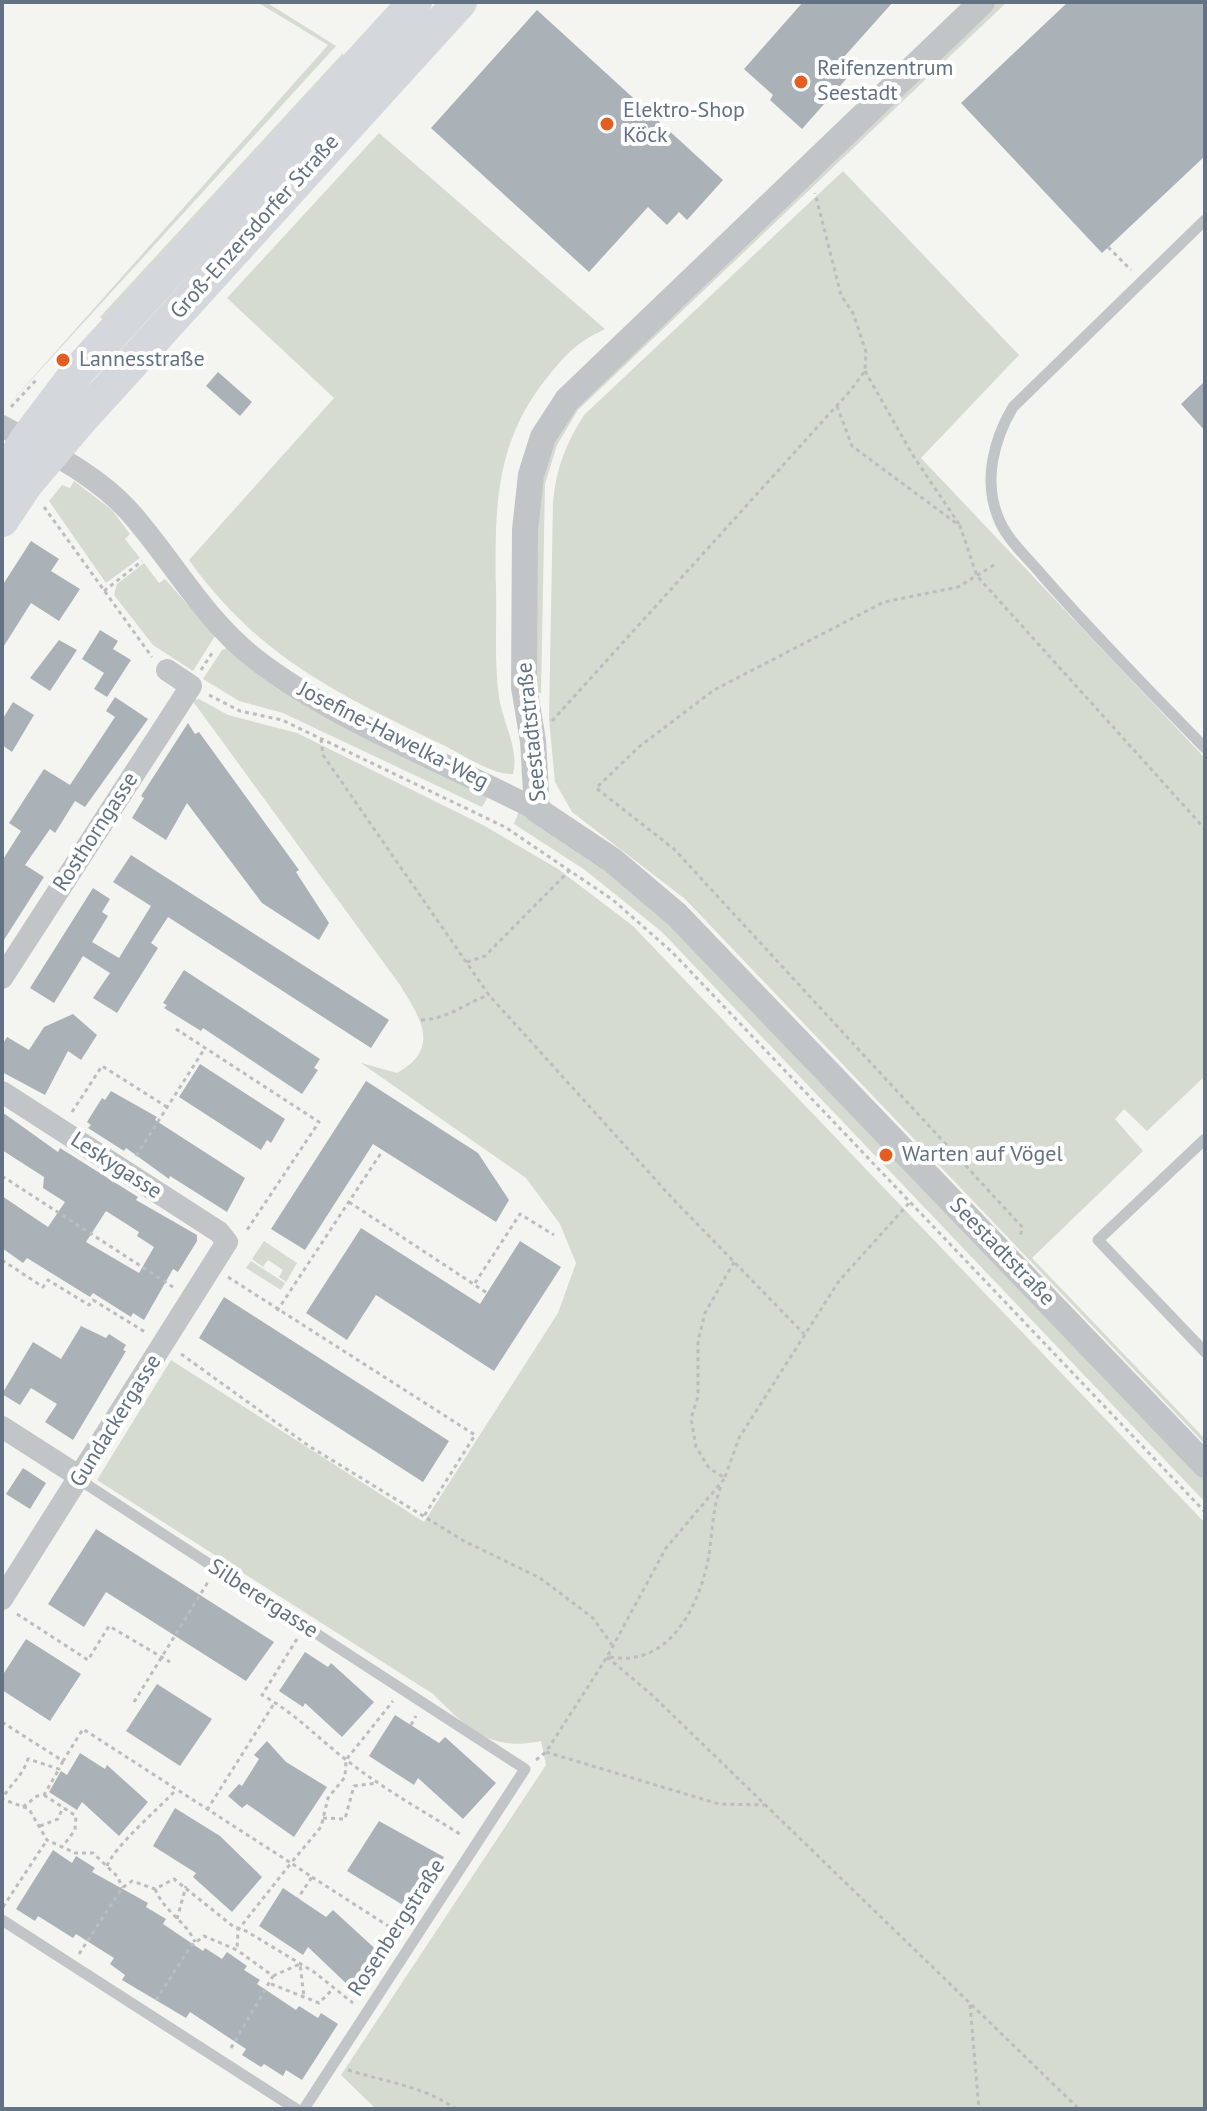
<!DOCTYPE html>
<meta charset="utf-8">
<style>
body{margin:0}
#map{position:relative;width:1207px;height:2111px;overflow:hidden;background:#f4f5f0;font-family:"PT Sans",sans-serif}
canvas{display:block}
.frame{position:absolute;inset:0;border:4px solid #637282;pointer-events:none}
</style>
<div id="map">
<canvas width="1207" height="2111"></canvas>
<div class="frame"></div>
</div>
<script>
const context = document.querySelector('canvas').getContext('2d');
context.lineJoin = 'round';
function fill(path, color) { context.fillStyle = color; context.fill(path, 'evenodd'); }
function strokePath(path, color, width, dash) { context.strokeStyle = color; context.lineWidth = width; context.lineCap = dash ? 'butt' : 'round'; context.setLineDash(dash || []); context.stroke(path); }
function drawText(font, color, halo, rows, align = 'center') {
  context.font = font + ' "PT Sans",sans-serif'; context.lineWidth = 8; context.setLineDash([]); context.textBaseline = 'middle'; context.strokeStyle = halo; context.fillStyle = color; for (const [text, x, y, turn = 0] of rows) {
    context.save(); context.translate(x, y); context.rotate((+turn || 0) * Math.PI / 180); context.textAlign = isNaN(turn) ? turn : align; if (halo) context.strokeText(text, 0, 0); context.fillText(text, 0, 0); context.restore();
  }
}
fill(new Path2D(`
 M257,2H266L336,46L2,412L328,45Z
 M996,2H1007L578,410L557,445L545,484L541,693H536L535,526L549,445L594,383Z
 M343,53L344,59L106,322L100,317Z
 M379,133L605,329C578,342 569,351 550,374C495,440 495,505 496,587C497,623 494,660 499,697C502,720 520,751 513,774C493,775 463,755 445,746C340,695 259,658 189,560L334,398L227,298Z
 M843,171L1019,355L921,458L1205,758V1076L1147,1131L1124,1109L1115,1119L1143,1151L1032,1258L1205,1439V1444L685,899L572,812L555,782L549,719L553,502C556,469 566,443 584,415Z
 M74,481L112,510L130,534L125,539L140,558L106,583L49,501L62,485L70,488Z
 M144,563L159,583L165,579L215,636L193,671L153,645L114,595L117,584Z
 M227,648L489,795L482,807L283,713L239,701L203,679L222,650Z
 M199,699L228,715L297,733L483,825L558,869L633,926L1205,1523V2109H376L341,2075L546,1765L541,1741C490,1752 467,1728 433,1694L97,1480L171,1360L424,1522L558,1313L576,1263L560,1224L526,1178L361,1063L397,1073C442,1048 420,1018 400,985L192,700Z
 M519,811L572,843L714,963L1205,1480V1502L662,932L585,870L514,824Z
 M264,1241L297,1263L286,1282L279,1277L283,1270L268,1260L263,1267L252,1259Z
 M251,1261L285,1283L281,1290L246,1268Z`), '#d5dbd1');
fill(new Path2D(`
 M803,2H893L843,58L855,69L802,129L770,100L773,95L744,69Z
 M1068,2H1205V156L1102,253L961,103Z
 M537,10L723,180L687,220L679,212L667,225L648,207L589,272L431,128Z
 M218,372L252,402L240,416L206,386Z
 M1205,381V431L1181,404Z
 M31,541L59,559L51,571L80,589L59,621L31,603L2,649V586Z
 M100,630L118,641L113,649L131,660L107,697L94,689L104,673L82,659Z
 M59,640L77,650L50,691L30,678Z
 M115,697L148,719L85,807L75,801L55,833L50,829L25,865L44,877L2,943V861L21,831L9,823L44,769L70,785L115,717L106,711Z
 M13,702L34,715L12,752L2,745V720Z
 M188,723L195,734L199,732L299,870L296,872L329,923L319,940L262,903L187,803L166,840L132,818L144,798L141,796Z
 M131,855L389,1020L371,1048L168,917L151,943L158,948L117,1013L93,998L110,973L83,956L54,1003L30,988L93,888L110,899L102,912L108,916L92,942L119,958L151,906L113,882Z
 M184,970L320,1059L314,1068L318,1070L302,1094L203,1028L201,1031L164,1008L167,1005L163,1003Z
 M73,1014L97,1035L81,1060L68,1051L45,1095L2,1072V1045L7,1037L29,1050L44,1027Z
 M200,1064L285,1119L271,1143L267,1140L261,1150L179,1097Z
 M366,1081L478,1153L509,1200L496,1222L373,1144L305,1250L271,1229Z
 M111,1091L157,1117L155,1120L245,1178L227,1212L170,1176L169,1179L126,1148L124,1151L88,1128L91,1125L87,1122L102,1098L105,1100Z
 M2,1112L58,1152L60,1148L138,1197L136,1200L197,1235V1241L178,1272L173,1269L144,1320L133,1313L131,1317L93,1293L90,1297L27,1258L23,1263L2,1248V1196L48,1227L65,1202L43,1188L44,1177L2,1150ZM106,1211L139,1232L137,1236L154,1247L139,1273L86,1242Z
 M361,1228L480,1304L520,1241L561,1267L494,1371L376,1295L347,1340L306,1313Z
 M224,1297L449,1441L423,1482L199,1338Z
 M81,1326L106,1338L109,1334L126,1345L123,1350L126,1351L73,1440L45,1422L57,1404L31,1388L20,1405L2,1394L33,1342L61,1359Z
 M23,1468L46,1483L30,1509L6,1494Z
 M96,1529L274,1642L246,1681L106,1592L84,1627L48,1604Z
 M26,1639L81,1674L50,1721L2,1690V1676Z
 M305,1652L328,1667L331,1663L374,1702L342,1737L305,1703L303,1707L279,1691Z
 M157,1684L212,1719L180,1766L126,1731Z
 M395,1715L439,1743L445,1737L496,1783L463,1819L418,1778L414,1785L369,1756Z
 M267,1741L286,1762L327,1787L294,1837L247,1804L242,1808L228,1796L239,1784L242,1786L259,1759L254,1755Z
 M80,1753L105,1769L107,1765L148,1802L119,1836L82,1802L77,1810L49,1792L61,1771L67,1775Z
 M175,1808L220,1836L262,1877L232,1912L193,1877L196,1873L153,1846Z
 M379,1821L444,1857L411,1910L347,1871Z
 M53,1850L72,1863L76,1856L95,1868L92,1872L148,1903L146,1907L166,1919L163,1924L203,1951L205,1948L222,1959L227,1952L247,1966L244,1970L260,1980L257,1984L296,2010L299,2006L318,2018L321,2013L338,2024L302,2080L286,2070L283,2076L264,2064L261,2067L242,2055L246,2049L190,2012L186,2018L122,1980L125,1975L110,1964L114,1958L76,1934L73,1938L38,1916L35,1921L16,1909Z
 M283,1888L326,1917L333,1910L382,1955L351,1988L308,1947L303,1955L259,1926Z`), '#aab1b7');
strokePath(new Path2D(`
 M1108,247L1131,270
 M865,371L912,454L959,524
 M837,406L852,446L960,526L977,576L1205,829
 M11,407L38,378
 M44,507L152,657
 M994,565L958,587L884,602L714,690L640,746L596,788L674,849L1023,1228L1019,1238
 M104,591L142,561
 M201,670L214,650
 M209,695L240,711L282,720L505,827L613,900L672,952L1205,1512
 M552,721L850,391L865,371L866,352L853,313L841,295L815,193
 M321,739L323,755L489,995L672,1198L804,1334
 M467,962L485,956L570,870
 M421,1020C449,1019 463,1004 489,995
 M176,1029L319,1122L245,1233
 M72,1112L102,1066L167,1107
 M136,1156L205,1048
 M2,1176L173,1287
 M349,1202L487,1293
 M2,1260L43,1287L48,1280L89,1305L93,1300L145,1332
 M228,1277L475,1435L424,1516
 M475,1283L520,1214L554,1235
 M277,1311L381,1153
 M181,1354L309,1446L464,1541L540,1578L593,1618L612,1645
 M725,1477L739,1438L839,1281L910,1202
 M17,1614L88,1660L109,1626L170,1662
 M297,1639L262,1695C298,1715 317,1738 349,1762C385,1790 425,1812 463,1836
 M607,1657L652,1695L1079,2109
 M610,1657C666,1667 696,1613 707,1565C713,1539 711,1509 722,1484
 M134,1702L208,1582
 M2,1722L63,1761L83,1729L291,1863L321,1827L328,1798L345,1777L346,1760L393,1701
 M411,1725L416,1716
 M546,1752L719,1804L765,1805
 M536,1760L546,1752L607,1657L666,1548L725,1478L709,1468L696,1447L691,1418L698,1397V1341L705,1313L734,1262
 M63,1761L59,1769L28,1759C22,1777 11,1783 2,1799L29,1809L47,1840L75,1853H93L118,1877L122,1888
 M44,1795L76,1816L75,1830L63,1846
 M23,1807L37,1796L44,1795L59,1769
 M207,1810L275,1702
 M323,1818L345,1819L354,1786L377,1783
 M40,1826L58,1819L63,1807
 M107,1866C114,1847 159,1808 176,1790
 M312,1877L399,1933
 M155,1889C165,1913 185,1920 195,1942
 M3,1907L47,1840
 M177,1919L186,1886
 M79,1954L122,1888L132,1881L155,1889L174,1879L234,1927L246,1931L314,1972L353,2003
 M273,1976L300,1964L304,1997
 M271,1984L319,2003L333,1989
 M156,2000L191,1946L204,1936L237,1950L238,1930L291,1863L312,1877L298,1898
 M970,2005L979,2109
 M231,2048L273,1976L237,1950
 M348,2070C386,2082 423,2086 456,2109`), '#bbbdbf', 3, [4, 4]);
strokePath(new Path2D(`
 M1205,220L1013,407C994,439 983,480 998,517C1006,539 1027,557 1042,575C1094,635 1150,691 1205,748
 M1205,1139L1098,1240L1205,1352
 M80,1477L89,1486L525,1769L304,2109
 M2,1920L296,2109`), '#c1c5c8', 11);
strokePath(new Path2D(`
 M2,426C46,451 93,472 128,510C172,559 201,616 254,658C335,721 445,762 537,810
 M2,978L191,686L167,670
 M2,1092L219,1232L227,1242L2,1599
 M2,1427L80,1477`), '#c1c5c8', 22);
strokePath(new Path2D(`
 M982,2L567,400L543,437L531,475L525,530L524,687L533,741L537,810L612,860L677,915L1205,1465`), '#c1c5c8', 26);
strokePath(new Path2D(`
 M2,482L26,440L78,371L415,2
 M2,520L26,484L82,418L460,2`), '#d4d8dc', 34);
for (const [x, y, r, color] of [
 [801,82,8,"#e55d20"],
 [607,124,8,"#e55d20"],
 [63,360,8,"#e55d20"],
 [886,1155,8,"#e55d20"]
]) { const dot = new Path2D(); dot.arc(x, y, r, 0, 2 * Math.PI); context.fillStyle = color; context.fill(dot); strokePath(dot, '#fff', 3); }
drawText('22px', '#637282', '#fff', [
 ["Reifenzentrum",817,69],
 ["Seestadt",817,94],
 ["Elektro-Shop",623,111],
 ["Köck",623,136],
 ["Lannesstraße",79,360],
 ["Warten auf Vögel",902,1155]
], 'left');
drawText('22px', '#637282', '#fff', [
 ["Groß-Enzersdorfer Straße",255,227,-48],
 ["Seestadtstraße",532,732,-96],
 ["Josefine-Hawelka-Weg",393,736,27],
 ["Rosthorngasse",96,832,-57],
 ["Leskygasse",116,1166,33],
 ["Seestadtstraße",1002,1252,46],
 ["Gundackergasse",116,1421,-58],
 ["Silberergasse",263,1599,33],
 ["Rosenbergstraße",397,1928,-57]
]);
</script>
